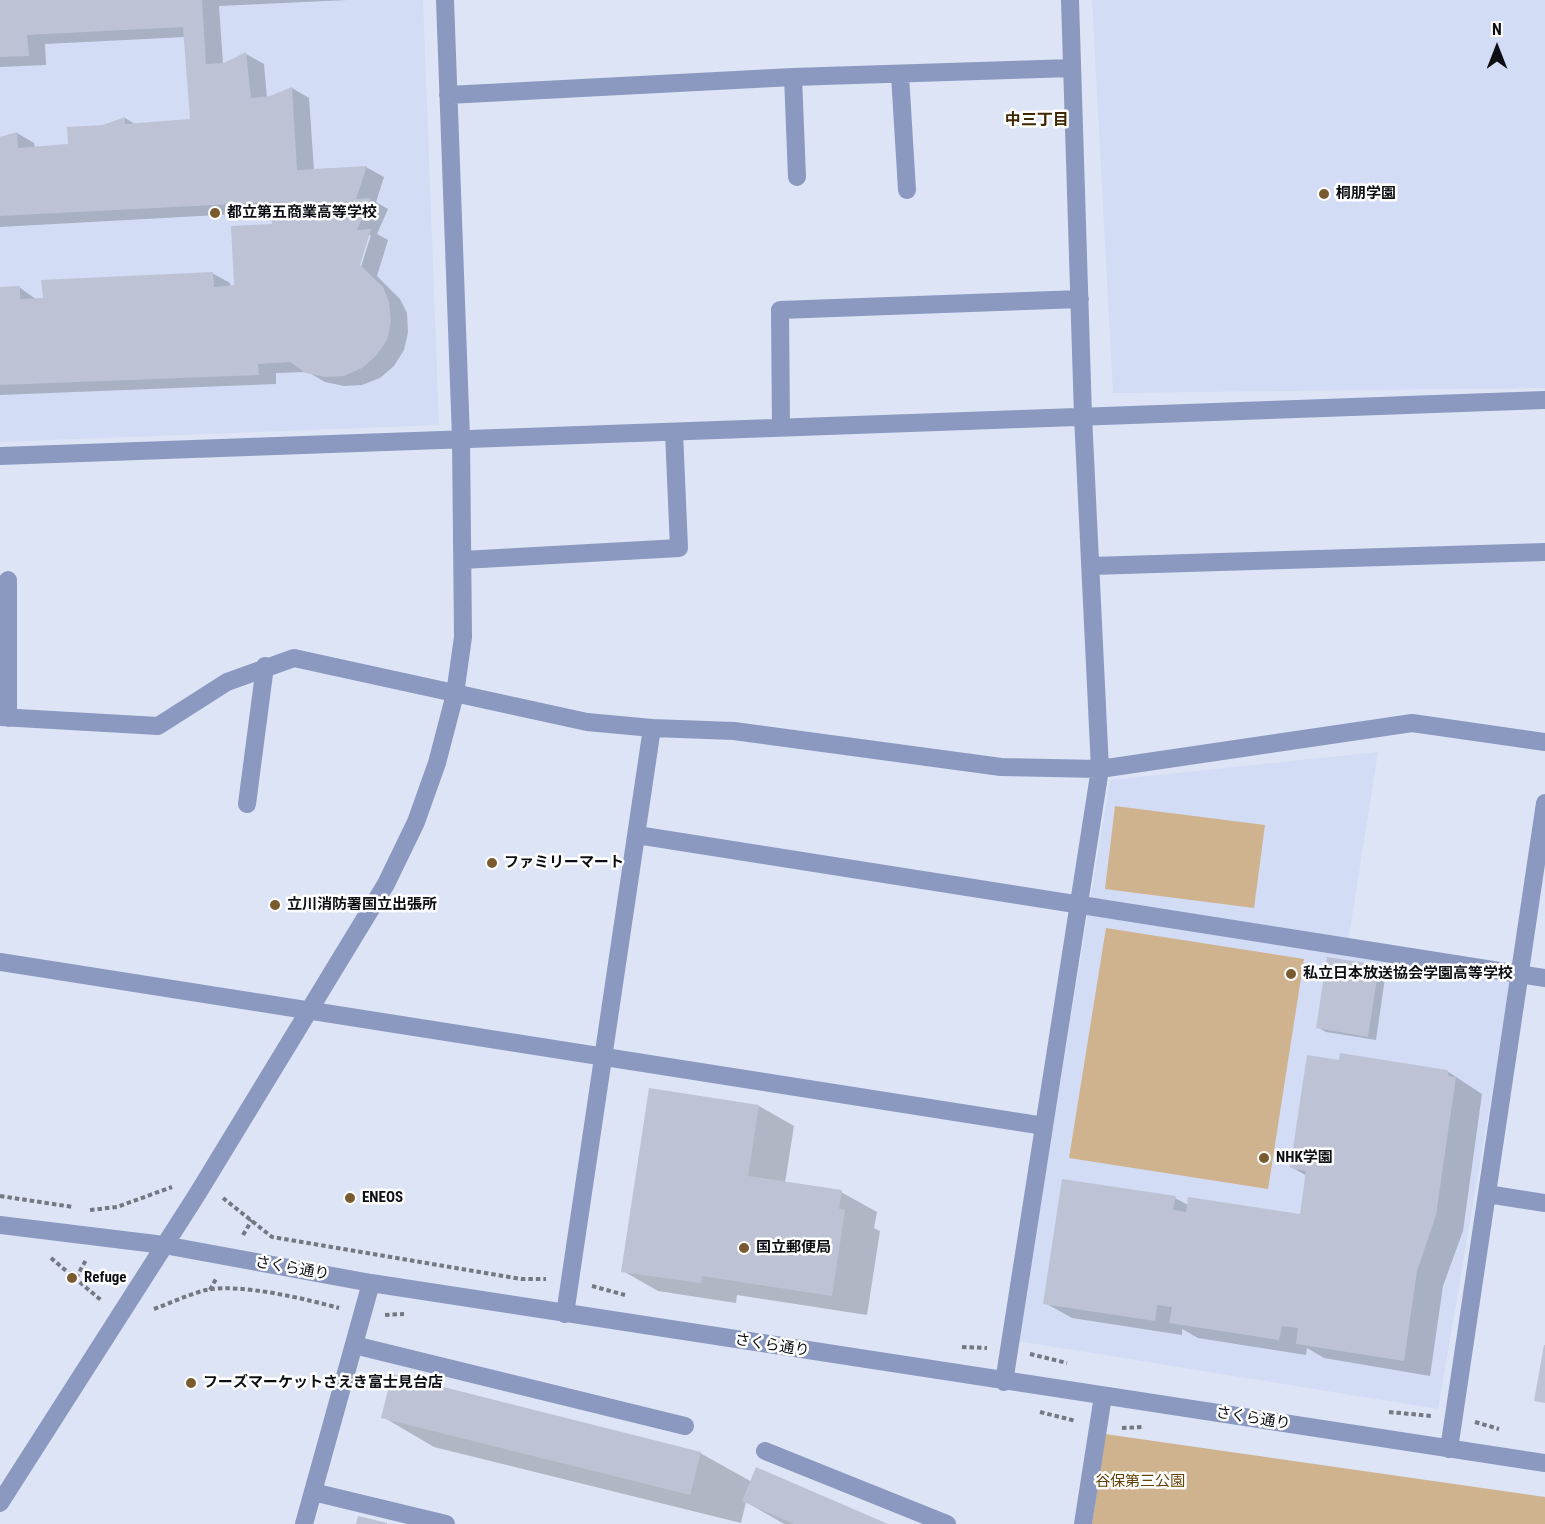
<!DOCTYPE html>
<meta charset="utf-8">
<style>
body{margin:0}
#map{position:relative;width:1545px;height:1524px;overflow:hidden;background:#dde4f5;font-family:"Roboto Condensed",sans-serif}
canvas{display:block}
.north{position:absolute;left:1467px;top:18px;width:60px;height:60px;-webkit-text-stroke:4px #fff;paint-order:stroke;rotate:0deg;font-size:16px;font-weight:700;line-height:24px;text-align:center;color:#0d0f15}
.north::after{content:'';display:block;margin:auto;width:21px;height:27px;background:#0d0f15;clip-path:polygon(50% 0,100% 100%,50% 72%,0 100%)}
</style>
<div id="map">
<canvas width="1545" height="1524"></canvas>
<div class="north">N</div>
</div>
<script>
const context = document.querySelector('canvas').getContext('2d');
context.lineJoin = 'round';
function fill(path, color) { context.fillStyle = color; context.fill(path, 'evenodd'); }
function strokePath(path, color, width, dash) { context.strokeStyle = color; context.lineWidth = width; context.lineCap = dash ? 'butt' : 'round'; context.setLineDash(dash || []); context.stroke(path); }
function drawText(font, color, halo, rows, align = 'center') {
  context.font = font + ' "Roboto Condensed","Noto Sans JP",sans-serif'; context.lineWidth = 5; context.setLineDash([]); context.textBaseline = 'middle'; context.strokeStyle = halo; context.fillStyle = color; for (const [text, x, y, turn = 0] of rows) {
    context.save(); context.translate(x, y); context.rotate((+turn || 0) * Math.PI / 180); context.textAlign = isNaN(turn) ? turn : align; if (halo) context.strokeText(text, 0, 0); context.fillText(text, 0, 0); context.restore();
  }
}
fill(new Path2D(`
 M0,0H423L439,425L0,442Z
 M1092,0H1545V388L1113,393Z
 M1378,752L1347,949L1512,976L1438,1409L1018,1341L1110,780Z`), '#d3dcf5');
fill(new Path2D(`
 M1115,806L1265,825L1254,908L1105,889Z
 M1106,928L1304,959L1268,1189L1069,1158Z
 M1105,1434L1545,1497V1524H1092Z`), '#cfb38f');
fill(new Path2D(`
 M0,0H348L219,6L223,64L246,54L264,64L267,98L292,88L309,98L314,170L366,167L384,177L376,202L388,209L377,234L388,240L377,276L400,299L407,313L408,332L404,350L394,366L380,378L362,385L344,386L325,382L308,372L276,373V384L0,395V289L19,287L37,300L212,273L230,283V287H236L273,225V212L0,227V137L17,133L34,143L35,148L70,146L103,126L125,118L135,124L192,121L185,37L45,44L46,65L0,67ZM368,235H371L359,273L356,272Z
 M1378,967L1386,971L1376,1040L1326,1032L1317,1027Z
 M1340,1061L1447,1071L1482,1094L1463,1231L1443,1286L1430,1376L1324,1358L1307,1348L1306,1355L1198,1338L1182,1329V1335L1072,1318L1045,1303L1175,1198L1188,1205L1301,1216L1307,1176L1291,1167Z
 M759,1106L794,1126L785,1183L841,1192L877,1212L874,1228L880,1231L867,1315L737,1295L736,1303L658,1291L623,1271Z
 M383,1417L700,1453L752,1482L884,1524H784L746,1502L741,1523L434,1447Z`), '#0003');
fill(new Path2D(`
 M0,0H202L206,64L224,63L246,52L251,98L270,96L292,87L297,170L367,166L356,199L371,198L357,230L371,229L360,265L383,287L389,302L391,321L387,340L376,356L362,368L344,376L325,377L306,373L290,362L258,364L259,375L0,385V287L20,286V299L43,298L41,280L213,272L214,287L234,285L231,226L272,224L271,202L0,216V137L17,132L18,148L68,144L67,127L103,125L125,117V124L190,119L183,27L27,35L29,56L0,57Z
 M1327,957L1379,965L1368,1037L1316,1028Z
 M1340,1053L1447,1070L1449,1076L1456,1077L1436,1215L1417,1271L1404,1361L1296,1344L1298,1328L1282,1326L1279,1340L1169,1323L1172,1307L1157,1305L1155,1321L1043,1304L1062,1179L1176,1196L1173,1210L1186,1212L1188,1197L1300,1214L1306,1171L1290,1168L1307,1055L1339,1060Z
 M649,1088L759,1105L748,1176L842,1190L839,1209L845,1210L832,1296L702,1276L701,1283L621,1272Z
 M1544,1345H1545V1403L1534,1401Z
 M392,1374L701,1452L690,1495L381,1418Z
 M756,1467L888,1524H794L742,1501Z
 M358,1516L387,1523V1524H356Z`), '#bdc3d4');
strokePath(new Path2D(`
 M0,1196L73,1207
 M223,1198L272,1237L521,1279H546
 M90,1210L117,1207L172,1187
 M243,1235L252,1220
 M51,1258L102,1301
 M76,1278L86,1260
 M592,1286L625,1295
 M210,1290L217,1277
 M154,1309C171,1303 189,1294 206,1290C240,1283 306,1299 339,1308
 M385,1315L404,1314
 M962,1347L987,1348
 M1030,1354L1067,1363
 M1040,1412L1076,1421
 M1389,1412L1432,1416
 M1475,1422L1499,1429
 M1122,1428L1142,1427`), '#737883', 4, [4.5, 3]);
strokePath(new Path2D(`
 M900,75L907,190
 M793,77L797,177
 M448,95L793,77L1072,68
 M781,427L780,310L1080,299
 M0,456L1545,400
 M463,560L679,548L674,432
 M1091,566L1545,552
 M8,580V718
 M0,717L158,726L227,682L294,658L587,722L652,728L734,731L1001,767L1100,769L1412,723L1545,742
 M247,804L265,666
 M637,835L1545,978
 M0,962L1044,1126
 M1487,1194L1545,1203
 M0,1225L164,1245L371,1283L1545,1463
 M565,1314L652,728
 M354,1345L685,1426
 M1004,1382L1100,769L1083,416L1070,0
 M1449,1449L1545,803
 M765,1451L947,1524
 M313,1492L446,1524
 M0,1503L198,1193L386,884L416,822L437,763L455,694L463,637L461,438L445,0
 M304,1524L371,1283
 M1083,1524L1103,1396`), '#8b99c1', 18);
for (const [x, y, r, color] of [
 [1324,194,6,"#7a5b30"],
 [215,213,6,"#7a5b30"],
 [492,863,6,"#7a5b30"],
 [275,905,6,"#7a5b30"],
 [1291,974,6,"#7a5b30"],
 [1264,1158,6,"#7a5b30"],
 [350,1198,6,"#7a5b30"],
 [744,1248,6,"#7a5b30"],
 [72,1278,6,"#7a5b30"],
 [191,1383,6,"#7a5b30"]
]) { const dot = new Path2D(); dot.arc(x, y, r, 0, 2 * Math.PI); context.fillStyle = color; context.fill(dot); strokePath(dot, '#fff', 2); }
drawText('bold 15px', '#0d0f15', '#fff', [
 ["桐朋学園",1336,194],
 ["都立第五商業高等学校",227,213],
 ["ファミリーマート",504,863],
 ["立川消防署国立出張所",287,905],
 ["私立日本放送協会学園高等学校",1303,974],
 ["NHK学園",1276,1158],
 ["ENEOS",362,1198],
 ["国立郵便局",756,1248],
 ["Refuge",84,1278],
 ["フーズマーケットさえき富士見台店",203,1383]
], 'left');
drawText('15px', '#0d0f15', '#fff', [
 ["さくら通り",292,1269,10],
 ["さくら通り",772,1346,9],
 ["さくら通り",1253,1419,9]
]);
drawText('15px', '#654205', '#fff', [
 ["谷保第三公園",1140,1482]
]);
drawText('bold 16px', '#3f2804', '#fff', [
 ["中三丁目",1037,121]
]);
</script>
